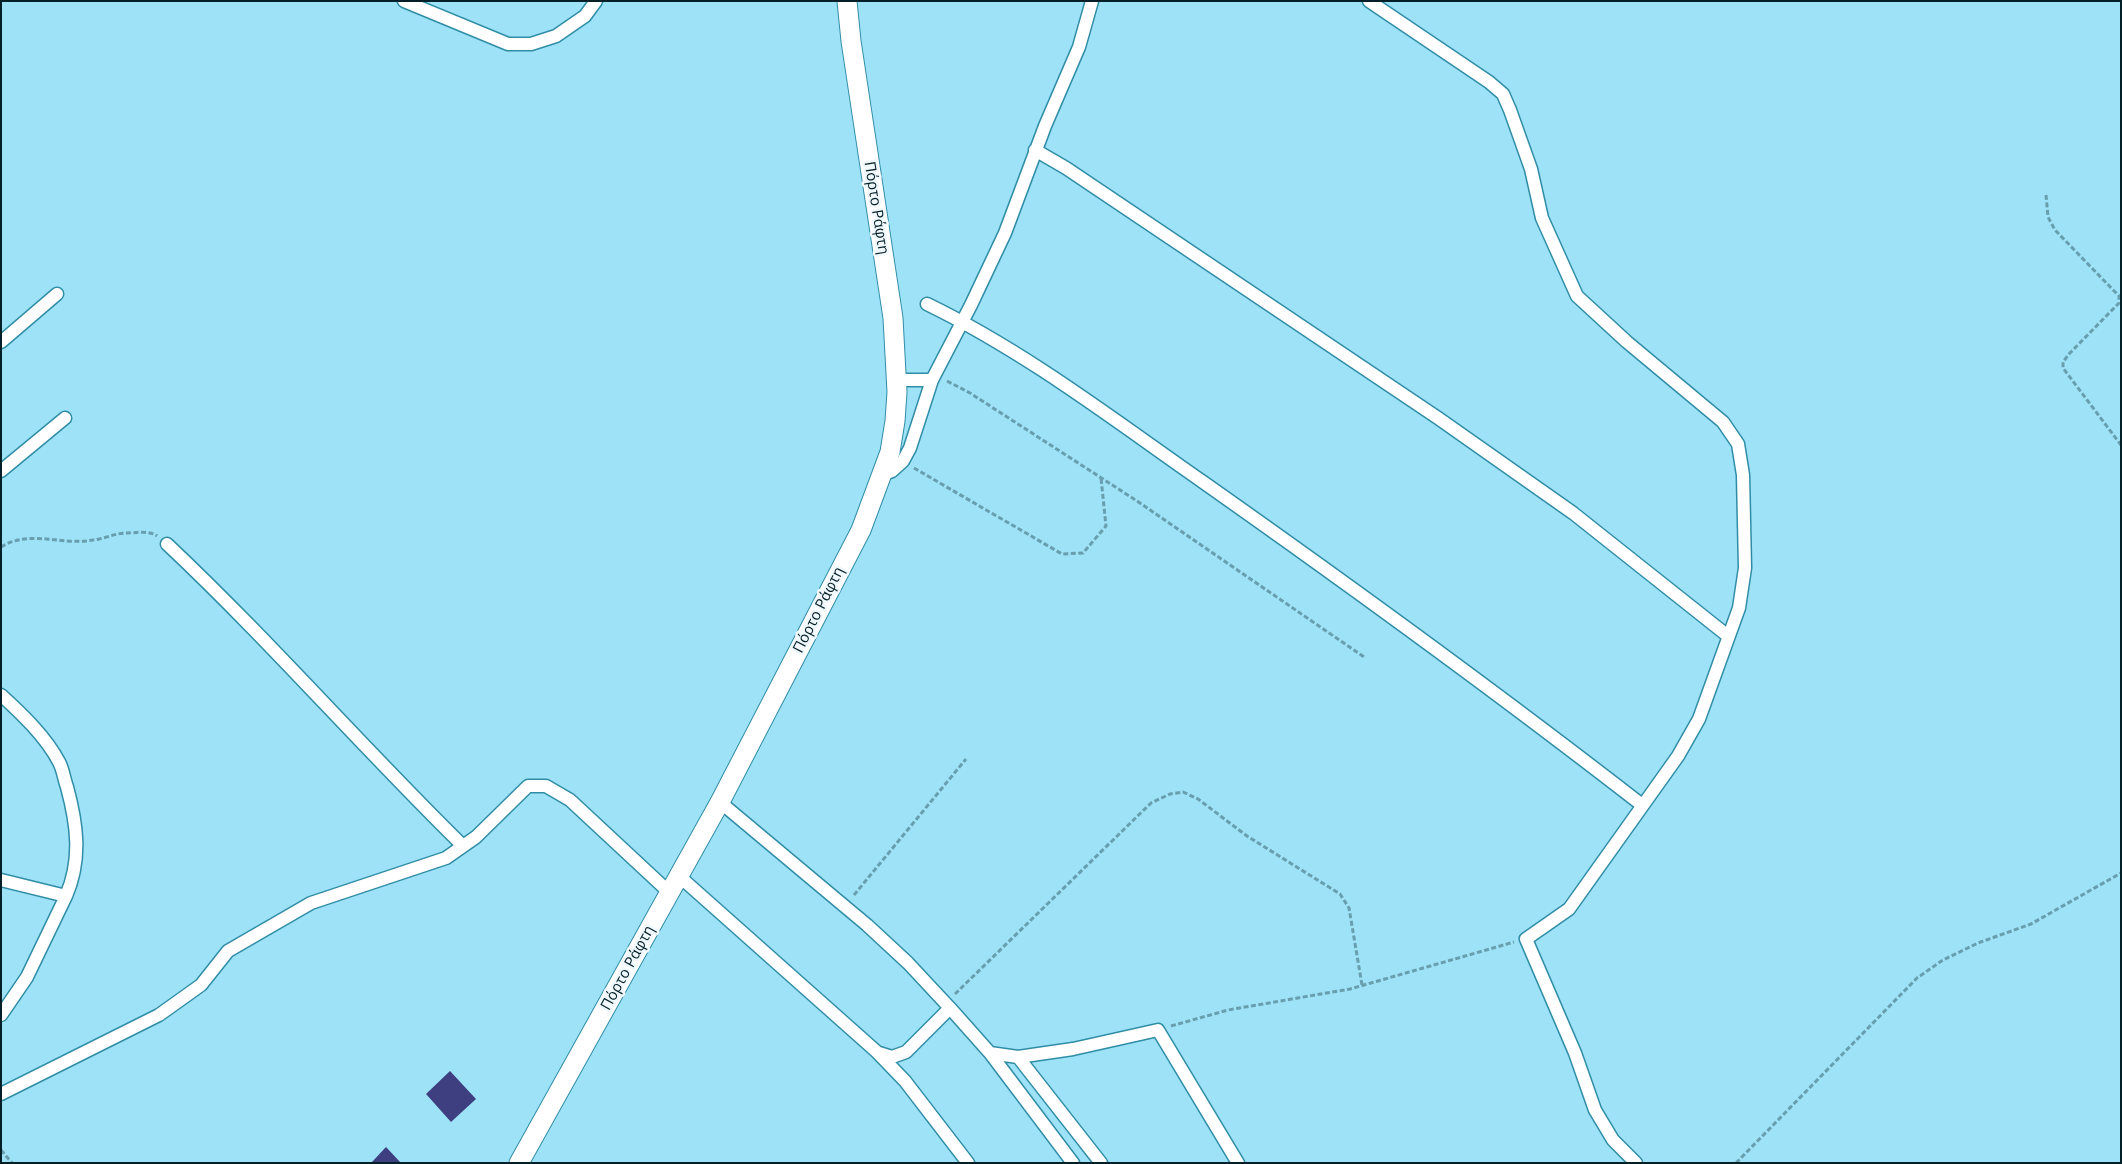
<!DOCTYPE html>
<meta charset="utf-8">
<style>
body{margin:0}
#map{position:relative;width:2122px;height:1164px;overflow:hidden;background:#9ee2f7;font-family:"Open Sans",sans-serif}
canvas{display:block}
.frame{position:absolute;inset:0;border:2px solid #031f27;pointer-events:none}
</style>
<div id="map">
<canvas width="2122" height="1164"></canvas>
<div class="frame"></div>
</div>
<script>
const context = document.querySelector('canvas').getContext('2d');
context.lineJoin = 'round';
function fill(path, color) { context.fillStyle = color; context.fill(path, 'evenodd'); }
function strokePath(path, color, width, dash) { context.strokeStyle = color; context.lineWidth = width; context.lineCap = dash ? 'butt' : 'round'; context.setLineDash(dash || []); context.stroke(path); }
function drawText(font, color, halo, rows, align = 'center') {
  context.font = font + ' "Open Sans",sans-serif'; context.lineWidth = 5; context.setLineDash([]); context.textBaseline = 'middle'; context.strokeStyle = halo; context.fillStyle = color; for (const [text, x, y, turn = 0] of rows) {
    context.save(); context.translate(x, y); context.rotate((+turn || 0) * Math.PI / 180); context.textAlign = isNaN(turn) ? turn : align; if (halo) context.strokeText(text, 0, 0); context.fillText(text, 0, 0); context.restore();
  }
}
fill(new Path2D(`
 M450,1071L476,1099L451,1122L426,1094Z
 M386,1147L401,1163H371Z`), '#3e3f80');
const street = new Path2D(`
 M404,1L508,44H531L556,36L585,16L596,1
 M1369,1L1489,82L1503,94L1510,110L1531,169L1542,218L1577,296L1627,342L1723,422L1738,444L1743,475L1745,568L1739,608L1699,719L1678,756L1569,909L1526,939L1575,1053L1595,1110L1613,1140L1636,1163
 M1035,150L1066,168L1438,418L1573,513L1728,636
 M927,304C1026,352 1114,420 1203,482C1352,587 1499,694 1642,805
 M1,342L57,294
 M896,380H932
 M1,471L65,418
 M882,475L892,471L903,461L910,448L932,380L971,305L1005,233L1045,126L1079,47L1092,1
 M167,544C270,641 362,747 463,846
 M1,695C22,714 46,737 59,762C63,769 64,779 67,787C77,824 82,859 66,896L27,977L1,1015
 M720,802L867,925L908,963L950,1008L906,1052L892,1057L879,1053
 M679,876L877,1052L905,1081L968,1163
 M1,880L66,896
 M950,1008L990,1053L1018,1057L1073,1049L1158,1030L1238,1163
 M990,1053L1073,1163
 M1018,1057L1101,1163
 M1,1094L159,1015L201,985L228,951L311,903L446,858L476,837L528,786H546L570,800L670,893`);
const secondary = new Path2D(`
 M519,1163L720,802L861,530L890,452L895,421L897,392L893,318L851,41L847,1`);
strokePath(street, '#308da6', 15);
strokePath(secondary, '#308da6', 21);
strokePath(new Path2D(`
 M2046,195L2048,217L2055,230L2119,296V303L2069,354L2063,362V368L2121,445
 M947,381L970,393L1137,501L1364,657
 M914,468L1062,554L1083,553L1106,526L1101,478
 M1,547C30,529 62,546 93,540C104,539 115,533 127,533C136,533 149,530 157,536
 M854,895L966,759
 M955,994L1151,803L1170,794L1183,792L1198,799L1247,836L1340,894L1349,908L1362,985
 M1171,1026L1228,1010L1350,989L1514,942
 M1,1150L12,1163
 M1736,1163L1917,978L1943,960L1978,943L2031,924L2121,873`), '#689faf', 3, [5, 2.5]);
strokePath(street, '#fff', 12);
strokePath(secondary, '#fff', 19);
drawText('15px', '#031f27', '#f0f8fb', [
 ["Πόρτο Ράφτη",876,208,81],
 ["Πόρτο Ράφτη",819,610,-63],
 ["Πόρτο Ράφτη",628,968,-61]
]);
</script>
